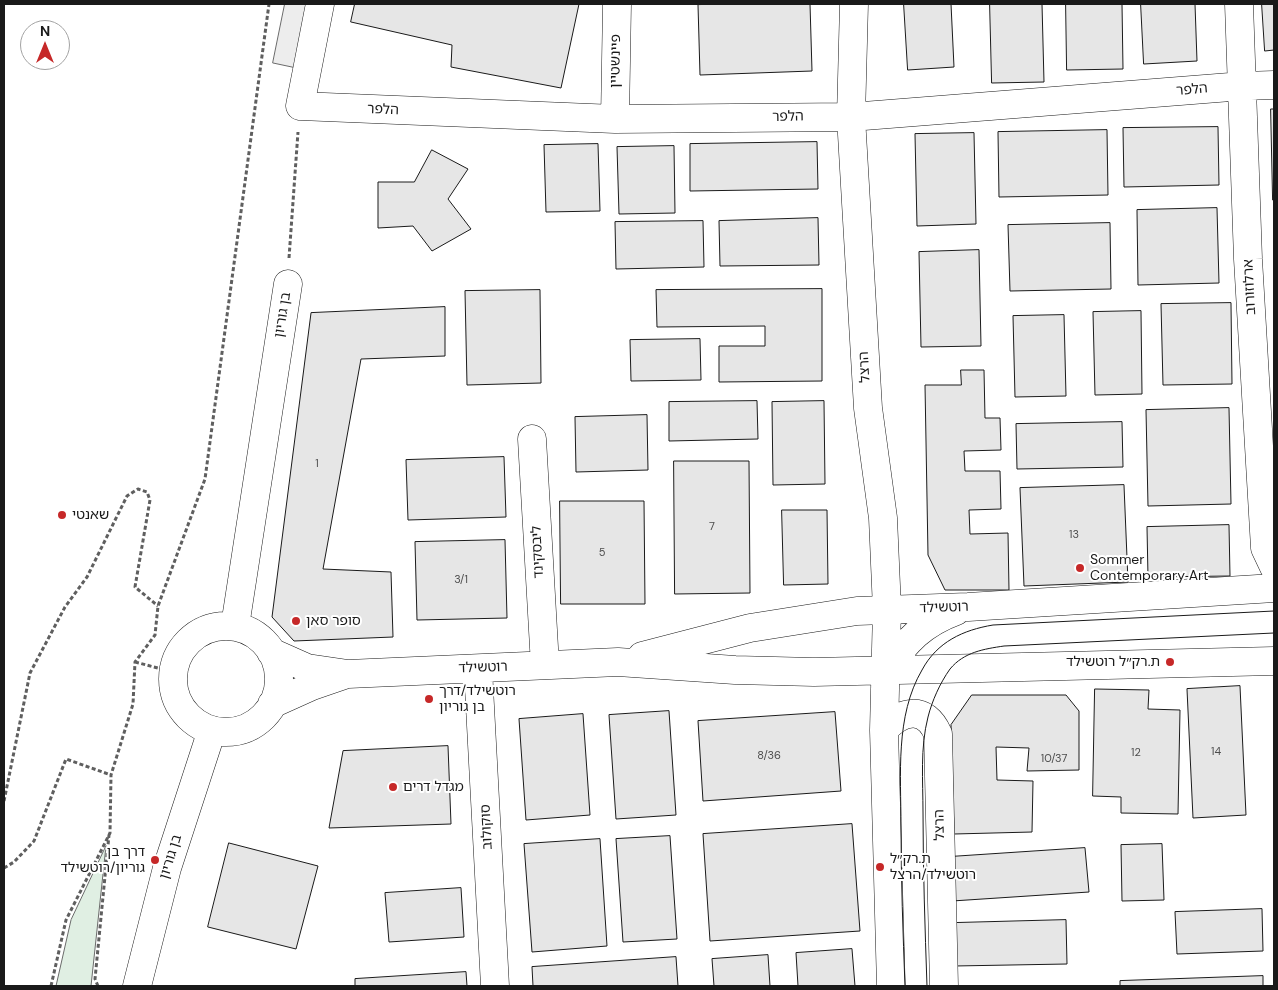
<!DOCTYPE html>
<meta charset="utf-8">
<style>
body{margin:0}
#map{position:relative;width:1278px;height:990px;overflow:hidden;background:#fff;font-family:"DM Sans",sans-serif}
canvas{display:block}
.frame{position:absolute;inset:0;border:5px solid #1a1a1a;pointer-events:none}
.north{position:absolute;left:20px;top:20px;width:50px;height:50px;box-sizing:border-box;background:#fff;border:1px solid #a3a3a3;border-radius:50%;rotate:0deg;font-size:14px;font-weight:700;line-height:20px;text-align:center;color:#1a1a1a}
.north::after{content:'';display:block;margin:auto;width:18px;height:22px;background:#c62828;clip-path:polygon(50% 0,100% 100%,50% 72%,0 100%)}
</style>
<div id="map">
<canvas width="1278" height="990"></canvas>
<div class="frame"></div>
<div class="north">N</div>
</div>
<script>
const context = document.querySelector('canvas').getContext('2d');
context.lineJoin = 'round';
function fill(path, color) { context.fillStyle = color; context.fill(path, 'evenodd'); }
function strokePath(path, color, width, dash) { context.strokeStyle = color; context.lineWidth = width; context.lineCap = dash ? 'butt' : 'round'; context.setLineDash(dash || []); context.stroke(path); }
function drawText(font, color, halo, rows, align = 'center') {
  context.font = font + ' "DM Sans","Noto Sans Hebrew",sans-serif'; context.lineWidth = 4; context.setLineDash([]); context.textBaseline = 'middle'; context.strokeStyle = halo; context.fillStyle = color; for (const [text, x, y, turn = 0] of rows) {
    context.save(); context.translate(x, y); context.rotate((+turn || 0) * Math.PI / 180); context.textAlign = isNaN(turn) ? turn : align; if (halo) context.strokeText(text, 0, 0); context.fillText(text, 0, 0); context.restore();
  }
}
const green = new Path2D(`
 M106,846L91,986H56L71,920Z`);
fill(green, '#e0efe3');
strokePath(green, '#6a6a6a', 1);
const parking = new Path2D(`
 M285,4H319L306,70L273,63Z`);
fill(parking, '#ededed');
strokePath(parking, '#6a6a6a', 1);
const building = new Path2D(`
 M355,4H579L561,88L451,67L452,45L351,22Z
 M722,4H810L812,71L700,75L698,5Z
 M904,4H951L954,67L908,70Z
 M990,4H1042L1044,82L992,83Z
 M1066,4H1122L1123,69L1067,70Z
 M1141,4H1195L1197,61L1144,64Z
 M1262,4H1274V50L1265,51Z
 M1271,109H1274V200H1273Z
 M1218,127L1219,185L1124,187L1123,128Z
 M1107,130L1108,195L999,197L998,132Z
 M974,133L976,224L917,226L915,134Z
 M817,142L818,189L690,191V144Z
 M598,144L600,211L546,212L544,145Z
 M674,146L675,213L619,214L617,147Z
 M432,150L468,169L448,199L471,229L432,251L413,226L378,228V182H414Z
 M1217,208L1219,283L1138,285L1137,210Z
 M818,218L819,265L720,266L719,221Z
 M703,221L704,267L616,269L615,222Z
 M1110,223L1111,289L1010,291L1008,225Z
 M979,250L981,346L921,347L919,252Z
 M822,289V381L719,382V346H765V326L657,327L656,290Z
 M540,290L541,383L467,385L465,291Z
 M1231,303L1232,384L1163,385L1161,304Z
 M445,307V356L361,359L323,569L391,572L393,637L294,641L272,617L311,313Z
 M1141,311L1142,394L1095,395L1093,312Z
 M1064,315L1066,396L1015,397L1013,316Z
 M700,339L701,380L631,381L630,340Z
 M961,370H984L985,418H1000L1001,450L964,451L965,471H1000L1001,509L969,510L970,534L1008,533L1009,590H945L928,555L925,385H961Z
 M757,401L758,439L669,441V402Z
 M824,401L825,484L773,485L772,402Z
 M1229,408L1231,504L1148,506L1146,410Z
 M647,415L648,470L576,472L575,417Z
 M1122,422L1123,467L1017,469L1016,424Z
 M504,457L506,517L408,520L406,460Z
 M674,461H749L750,593L675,594Z
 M1124,485L1128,582L1024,586L1020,488Z
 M560,501H644L645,604H561Z
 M782,510H827L828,584L784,585Z
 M1229,525L1230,576L1148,577L1147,527Z
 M505,540L507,618L417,620L415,542Z
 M1240,686L1246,815L1193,818L1187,689Z
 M1095,689L1149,690L1148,709L1180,710L1178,814L1121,813V797L1093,796Z
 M972,695H1066L1079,711V770L1027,771L1029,748L996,747L997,780L1033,781L1032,832L954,834L951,725Z
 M669,711L676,815L616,819L609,715Z
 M835,712L841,791L703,801L698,721Z
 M583,714L590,815L526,820L519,719Z
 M448,746L451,824L329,828L343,751Z
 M852,824L860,931L710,941L703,834Z
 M670,836L677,939L623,942L616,839Z
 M600,839L607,946L532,952L524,844Z
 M229,843L318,866L296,949L208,927Z
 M1162,844L1164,900L1122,901L1121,845Z
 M1085,848L1089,892L952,901L949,857Z
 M461,888L464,937L389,942L385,893Z
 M1262,909L1263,951L1177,954L1175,912Z
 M1066,920L1067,964L954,966V923Z
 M852,949L855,986H798L796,953Z
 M768,955L770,986H714L712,959Z
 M676,957L678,986H533L532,967Z
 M466,972L467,986H355V979Z
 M1263,976V986H1120V981Z`);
fill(building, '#e6e6e6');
strokePath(building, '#1a1a1a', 1);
const minor = new Path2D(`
 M320,4L300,106L615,119L851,117L1243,86L1274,85
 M854,4L851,117L868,408L883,518L887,609L884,730L891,986
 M1239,4L1248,259L1265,548L1274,567
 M615,119L617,4
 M532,439L545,665
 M235,626L288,284
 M173 679a53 53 0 1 1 106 0a53 53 0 1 1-106 0Z
 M271,652L307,668L348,674L618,662L735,670L814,672L1274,661
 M642,656L750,628L857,611L968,607L1274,588
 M478,669L495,986
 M886,670C906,641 923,623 956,611
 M272,704L312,686L344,675
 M884,730C902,710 925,705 938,734L944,986
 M137,986L167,868L212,730`);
strokePath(minor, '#1a1a1a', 29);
strokePath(new Path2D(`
 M289,258L298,132
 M135,662L173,672
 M4,801L30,673L65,607L87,577L127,496L138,489L147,492L150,500L135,587L158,606
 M4,868L14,862L34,841L66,759L111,775
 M51,986L66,920L110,833L111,775L133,704L135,662L155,635L158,606L205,479L269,4
 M98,986L95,979L109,835`), '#5f5f5f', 3, [4, 2.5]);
strokePath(minor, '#fff', 28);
strokePath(new Path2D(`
 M905,986C903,933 901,880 901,826C901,775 895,716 922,670C937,642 963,630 993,625L1274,611
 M927,986C925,928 923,870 923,812C923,781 920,748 928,717C932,701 940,683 950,669C964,652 984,649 1004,646L1274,633`), '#1a1a1a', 1);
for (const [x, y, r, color] of [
 [62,515,5,"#c62828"],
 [1080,568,5,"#c62828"],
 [296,621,5,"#c62828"],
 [1170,662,5,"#c62828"],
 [429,699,5,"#c62828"],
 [393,787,5,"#c62828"],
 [155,860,5,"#c62828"],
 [880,867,5,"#c62828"]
]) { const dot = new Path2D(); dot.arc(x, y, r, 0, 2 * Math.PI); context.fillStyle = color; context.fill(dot); strokePath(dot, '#fff', 2); }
drawText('11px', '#4d4d4d', null, [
 ["1",317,464],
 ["7",712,527],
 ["13",1074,535],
 ["5",602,553],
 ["3/1",461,580],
 ["14",1216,752],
 ["12",1136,753],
 ["8/36",769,756],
 ["10/37",1054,759]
]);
drawText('14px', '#1a1a1a', '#fff', [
 ["פיינשטיין",616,61,-89],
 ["הלפר",1192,90,-5],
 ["הלפר",383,110,2],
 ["הלפר",788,117,-1],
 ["ארלוזורוב",1250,287,-93],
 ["בן גוריון",283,315,-81],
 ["הרצל",865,367,-93],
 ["ליבסקינד",538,552,-93],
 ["רוטשילד",944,608,-2],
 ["רוטשילד",483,668,-2],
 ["הרצל",940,825,-91],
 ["סוקולוב",487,827,-93],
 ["בן גוריון",171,857,-73]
]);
drawText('14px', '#1a1a1a', '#fff', [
 ["שאנטי",72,515],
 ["Sommer",1090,560],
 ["Contemporary Art",1090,576],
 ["סופר סאן",306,621],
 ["ת.רק״ל רוטשילד",1160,662,"right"],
 ["רוטשילד/דרך",439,691],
 ["בן גוריון",439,707],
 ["מגדל דרים",403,787],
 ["דרך בן",145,852,"right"],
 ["גוריון/רוטשילד",145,868,"right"],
 ["ת.רק״ל",890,859],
 ["רוטשילד/הרצל",890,875]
], 'left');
</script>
